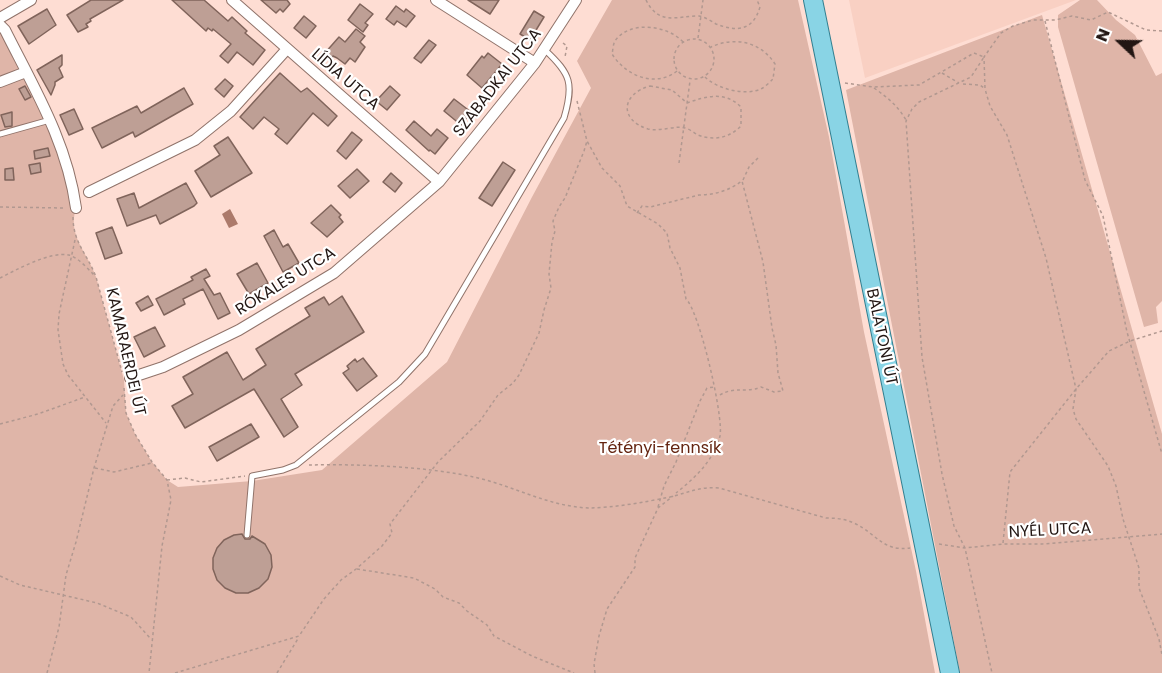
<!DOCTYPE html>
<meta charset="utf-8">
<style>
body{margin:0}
#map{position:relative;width:1162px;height:673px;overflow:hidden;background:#feddd3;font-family:Poppins,sans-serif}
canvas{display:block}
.north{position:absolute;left:1090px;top:12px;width:60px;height:60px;-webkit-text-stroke:4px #fff;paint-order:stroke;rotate:292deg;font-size:16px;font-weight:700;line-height:24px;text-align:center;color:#221613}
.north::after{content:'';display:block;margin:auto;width:21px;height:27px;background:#221613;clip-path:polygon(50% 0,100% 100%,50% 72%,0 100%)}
</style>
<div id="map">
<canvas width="1162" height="673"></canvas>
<div class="north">N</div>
</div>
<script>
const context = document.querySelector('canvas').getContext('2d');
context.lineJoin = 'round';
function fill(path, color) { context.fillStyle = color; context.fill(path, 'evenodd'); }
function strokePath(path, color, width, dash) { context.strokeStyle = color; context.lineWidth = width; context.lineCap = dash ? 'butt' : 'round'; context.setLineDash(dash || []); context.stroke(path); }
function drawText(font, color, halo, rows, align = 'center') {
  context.font = font + ' Poppins,sans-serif'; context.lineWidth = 4.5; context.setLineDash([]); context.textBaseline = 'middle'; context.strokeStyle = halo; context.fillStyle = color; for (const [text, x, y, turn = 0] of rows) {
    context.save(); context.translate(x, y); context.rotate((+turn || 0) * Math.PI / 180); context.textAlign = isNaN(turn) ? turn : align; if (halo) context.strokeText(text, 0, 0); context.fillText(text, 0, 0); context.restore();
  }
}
fill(new Path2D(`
 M849,0H1076L865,78Z`), '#f9d0c3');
fill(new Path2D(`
 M612,0H798L829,137L864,332L916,571L935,673H0V25L47,112L76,208C67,236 88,253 96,277L124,380L126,413L135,434L152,462L167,480L178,487L252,481L322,470L447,362L532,197L591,88L577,61Z
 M1080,0H1097L1116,20L1135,35L1156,76L1162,73V301L1156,307L1158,323L1144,327L1058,27V15Z
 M1042,15L1162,434V673H960L846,90Z`), '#dfb5a8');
fill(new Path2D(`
 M230,209L238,224L229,228L222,214Z`), '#ac7a6b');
const building = new Path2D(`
 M91,0H123L90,19L91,21L86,24L88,27L78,32L67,15Z
 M172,0H204L228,21L232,17L247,31L245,33L265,50L253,65L237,52L228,63L220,56L231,44L213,29L212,31L208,28L206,31Z
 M261,0H287L290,4L283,12L280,9L276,13Z
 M468,0H499L490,14Z
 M360,4L373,14L365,23L368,25L363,32L348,20Z
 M396,6L404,12L406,9L415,16L406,27L397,21L394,25L386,19Z
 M47,9L56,25L29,44L18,26Z
 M534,11L544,17L530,40L520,34Z
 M304,16L316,26L306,38L294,28Z
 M356,29L365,36L360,42L365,47L355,62L350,58L345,64L337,58L333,56L330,60L324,54L339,37L345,42Z
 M429,40L436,45L421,63L414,58Z
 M488,53L502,64L482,88L467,75L482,56L484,58Z
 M62,55V65L59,68L63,77L55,82V85L51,95L37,70Z
 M280,73L301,92L307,88L337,116L328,126L313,113L287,144L275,134L279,129L264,117L253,129L240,117Z
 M225,79L233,86L224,97L215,89Z
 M25,86L31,97L25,100L19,89Z
 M390,86L400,95L387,110L376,101Z
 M184,88L193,104L135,137L133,132L102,148L92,128L137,106L141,113Z
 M454,99L471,112L461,125L444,111Z
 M74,109L83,129L69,135L60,115Z
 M12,112V126L5,127L1,115Z
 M414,121L431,136L437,129L448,138L435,154L430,150L429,151L406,130Z
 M352,132L362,140L346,159L337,151Z
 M228,137L252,173L211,197L195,171L220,155L214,146Z
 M48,148L50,156L35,159L34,151Z
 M503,162L515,170L492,206L479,198Z
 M40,163L41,172L31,174L29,165Z
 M13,168L14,180H5V169Z
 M357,169L369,181L350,198L338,186Z
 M391,173L402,183L395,192L383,182Z
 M186,183L197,203L194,206L160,224L156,215L127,226L117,199L134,193L139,208Z
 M331,205L341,215L339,217L343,222L327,237L311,223Z
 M112,227L122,253L105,259L96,233Z
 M274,230L283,247L288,244L299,263L283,272L264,236Z
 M257,263L268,283L249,294L237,274Z
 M206,269L210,276L204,279L214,295L220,293L230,313L218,319L203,289L183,299L185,304L164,315L156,299L193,280L191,277Z
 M148,296L153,305L141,311L136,303Z
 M342,296L364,332L295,374L302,385L281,399L298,427L284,437L254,389L185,428L172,406L193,394L183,377L227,352L243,380L266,365L256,349L310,316L305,308L324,297L329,305Z
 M155,327L165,346L144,357L134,337Z
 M363,358L377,376L357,391L343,373L349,369L347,366L355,359L357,362Z
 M251,424L259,437L217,461L209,447Z
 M242,534L245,539H250L252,536L265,544L271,555L272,567L268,579L259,588L248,593H236L225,588L217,580L213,569V558L217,548L224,540L234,535Z`);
fill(building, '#be9f95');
strokePath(building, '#80645b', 1.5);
const lane = new Path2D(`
 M0,134L50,120
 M247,535L252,476L283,470L296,465L399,382L425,354L564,118C574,84 571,74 545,50`);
const street = new Path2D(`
 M232,0L439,182
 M436,0L535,63
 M0,18L31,0
 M0,25L5,30C34,88 67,142 76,208
 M0,82L26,72
 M89,192L195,140L231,111L287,49
 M130,378L163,367L239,330L334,273L439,182L535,63L576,0`);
const primary = new Path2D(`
 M813,0L950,673`);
strokePath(lane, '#90736a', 7);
strokePath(street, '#90736a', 12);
strokePath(primary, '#327f90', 20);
strokePath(new Path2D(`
 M646,0C659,26 676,16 699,16C705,17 711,21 716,24C737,32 753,31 760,7L757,0
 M1045,21L1085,180L1103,216L1127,332L1162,454
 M1162,31L1146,30L1108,12L1091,20L1072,16L1055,20H1033L1013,26L1001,33L984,57L985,89L990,106L1007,135L1046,258L1076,389L1073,409L1076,419L1108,466L1116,486L1123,519L1139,568V588L1159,639L1162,655
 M698,38L703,0
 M674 59a20 20 0 1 1 40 0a20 20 0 1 1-40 0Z
 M563,43L567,46L565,57
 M677,71C655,88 626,76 612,54C613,50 613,44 615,41C629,20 668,25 683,42
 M942,73L959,83
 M705,77C717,89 745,96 761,89C765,87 770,82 773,79L775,64C761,42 735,36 711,47
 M845,83L873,87L919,85L974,53L984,57L971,77L919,102L912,109L906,121L922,357L942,474L954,526L965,548L992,673
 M963,84L980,85L984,88
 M650,86L672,90L687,103C707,96 725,91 741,107V126C729,138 714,141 698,135C694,133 690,129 685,128C676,125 660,132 648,129C619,120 621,94 650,86Z
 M874,88C887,97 898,106 906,120
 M577,101L587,141L602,168L620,186L627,206L658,224L667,233L670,248L680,268L686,299C699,310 724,417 720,436C714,460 695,478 676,493
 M679,163L690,81
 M743,180L749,167L758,158
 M0,207L65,208
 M637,213L642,206L650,207L699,195C715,195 730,190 742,181L763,262L772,328L776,345L778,373L783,391L774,392L761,387C743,394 736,385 718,396
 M73,217C73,243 88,255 96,277L122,372
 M75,240L59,314L58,330L63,364L68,375L106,423
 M0,278C16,270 50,251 69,255C79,258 88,269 95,276
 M124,388L126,413L135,434L152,462L167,480L171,500L162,546L149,673
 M0,424L38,414L85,397
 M309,465C361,464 426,466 478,478C516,487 548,506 588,508C613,508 645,502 670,497C687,493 701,486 719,488L826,518C836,518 845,519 854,523C877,534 883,552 910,548
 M95,468L114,472L152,463
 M167,480L185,478L201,482L245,476
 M658,507L664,486L676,462L700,401L707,388L714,387
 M1003,543L1010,472L1076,389L1109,351L1130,341L1162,331
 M939,544L965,548L1003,544H1042L1162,534
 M357,569L414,578L435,589L443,597L459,603L467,611L487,625L494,636L532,656L574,673
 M0,576L20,585L97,603L131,617L151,639
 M47,673L59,627L66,575L76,542L94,468L113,406L123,395
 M175,673L299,636L324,599L341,580L356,569L382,546L392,533L390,524L438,462L480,421L498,395L513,383L519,375L539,333L544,310L551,288L549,274L552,242L555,231L553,221L559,207L565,198L584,151L587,141
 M277,673L299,637
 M595,673L594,664L599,636L607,609L635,567V558L658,508L673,496`), '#b19890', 1.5, [3, 3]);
strokePath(lane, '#fff', 5);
strokePath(street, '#fff', 10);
strokePath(primary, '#89d4e5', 18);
drawText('16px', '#221613', '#fff', [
 ["LÍDIA UTCA",345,80,41],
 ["SZABADKAI UTCA",498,83,-52],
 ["RÓKALES UTCA",286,282,-32],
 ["BALATONI ÚT",881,337,78],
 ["KAMARAERDEI ÚT",125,352,77],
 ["NYÉL UTCA",1050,531,-3]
]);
drawText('16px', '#642410', '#fff', [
 ["Tétényi-fennsík",660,449]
]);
</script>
